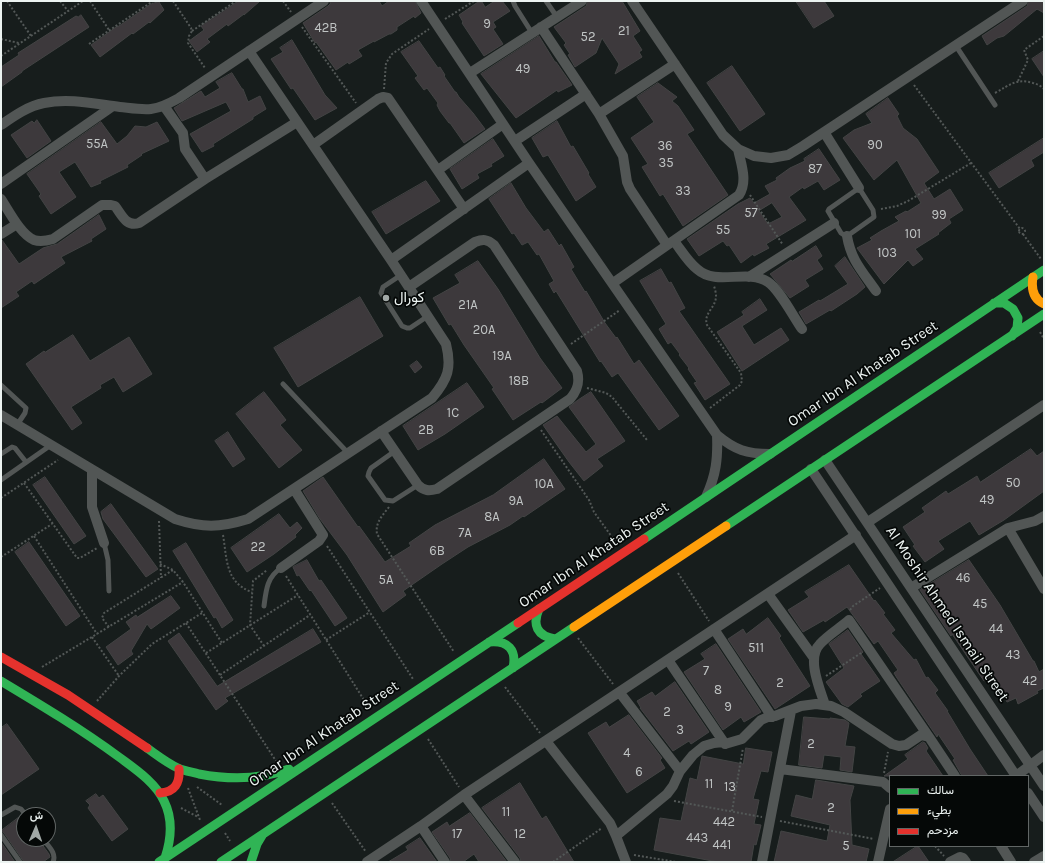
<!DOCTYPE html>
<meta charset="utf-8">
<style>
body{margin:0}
#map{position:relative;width:1045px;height:863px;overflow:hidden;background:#171d1c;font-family:Karla,Vazirmatn,sans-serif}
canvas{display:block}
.frame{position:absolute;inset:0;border:2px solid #ecf3f1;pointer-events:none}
.legend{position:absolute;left:889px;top:775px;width:140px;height:72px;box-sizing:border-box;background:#050807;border:1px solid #616665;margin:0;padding:5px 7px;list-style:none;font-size:12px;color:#ecf3f1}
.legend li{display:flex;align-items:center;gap:8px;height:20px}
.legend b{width:20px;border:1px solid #616665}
.north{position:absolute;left:16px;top:807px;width:40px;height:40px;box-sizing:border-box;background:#050807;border:1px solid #616665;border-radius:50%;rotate:2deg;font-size:11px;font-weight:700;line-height:16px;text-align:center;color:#ecf3f1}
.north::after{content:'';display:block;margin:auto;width:14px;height:18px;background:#a1a8a6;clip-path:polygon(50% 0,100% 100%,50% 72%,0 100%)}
</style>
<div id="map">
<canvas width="1045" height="863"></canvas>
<div class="frame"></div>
<ul class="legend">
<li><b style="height:5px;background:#30b455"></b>سالك</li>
<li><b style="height:5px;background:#ff9f0a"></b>بطيء</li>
<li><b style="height:5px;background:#e5322d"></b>مزدحم</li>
</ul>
<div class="north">ش</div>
</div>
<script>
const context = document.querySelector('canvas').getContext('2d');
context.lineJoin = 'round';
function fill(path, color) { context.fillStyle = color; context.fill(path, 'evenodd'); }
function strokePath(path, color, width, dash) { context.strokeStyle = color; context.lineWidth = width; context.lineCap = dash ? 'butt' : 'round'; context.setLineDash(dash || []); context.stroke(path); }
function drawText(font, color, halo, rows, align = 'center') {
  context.font = font + ' Karla,Vazirmatn,sans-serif'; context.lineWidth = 3.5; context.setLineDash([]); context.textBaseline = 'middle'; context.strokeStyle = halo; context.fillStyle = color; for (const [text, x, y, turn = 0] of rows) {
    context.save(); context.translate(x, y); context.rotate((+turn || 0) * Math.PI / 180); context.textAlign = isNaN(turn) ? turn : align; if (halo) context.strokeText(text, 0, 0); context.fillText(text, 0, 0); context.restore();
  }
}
const building = new Path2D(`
 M239,1H260L244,15V14L228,26L227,24L207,39L210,42L197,52L189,41L204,30L201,26Z
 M330,1H379L382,6L389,1H415L421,13L415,18L414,16L397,27V30L391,34H389L374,42V41L358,50L362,56L349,64L348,62L336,70L316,42L315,43L303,23L328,6L330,4Z
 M495,1H502L510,11L493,22L496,27L493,29L503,44L484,56L462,23L463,22L459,15L478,2H482L485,7Z
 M588,1H622L640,31L633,36L642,50L639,52L642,57L615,74L619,64L602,38L596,53L575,67L568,55L570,54L564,45L566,43L554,27L586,6Z
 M796,1H824L834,16L814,28Z
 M1029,1H1044V13L1037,9L1004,36L997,38L987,45L982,36L1027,6Z
 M159,2L164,10L150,23L149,22L133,34L132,33L100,57L91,45L116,27L119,26L151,4Z
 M81,15L89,27L22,71V72L1,87V67L19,55L18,53L29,46L76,16L78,17Z
 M539,36L555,62H556L572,85L558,92L557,90L516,118L481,74Z
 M292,40L325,95L337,108L315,120L293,88L291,89L271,59L283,52L280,48Z
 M419,41L438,68L440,67L445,75L444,76L455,92H456L459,97L473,113L485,129L464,143L450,123H449L440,111L437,105L438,103L427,88L424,90L415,78L418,76L401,52Z
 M1044,51V77L1032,59Z
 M732,66L765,114L740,131L707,83Z
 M232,73L242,89H243L248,102L260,96L266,109L253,117V119L213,144L214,146L202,152L190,134L231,111L226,102L182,121L174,108L201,91L205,97L220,88L216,82Z
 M658,83L677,97L672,101L678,106L694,130L687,134L728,195L683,226L663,194L660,196L642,167L648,164L631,138L654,122L637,97Z
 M888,98L899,114L897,116L903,128L917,139L939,172L924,183L934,199L950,189L963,210L949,219L951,223L938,233L939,234L915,249L923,259L913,266L908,260L884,284L857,248L872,240L870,238L881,231L899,221L895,217L906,211L907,212L921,203L897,160L874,180L843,138L854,130L872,123L866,114Z
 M37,120L51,141L27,158L11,135L32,121L34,123Z
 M557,121L571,147L573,146L589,173L588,174L596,187L576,201L548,155L543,157L532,138Z
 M101,122L117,144L127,136L135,126L146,127L157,122L169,141L141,154L142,155L127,165L128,167L100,181L101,183L91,187L75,162L59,172L76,197L51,214L39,196L41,194L27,174Z
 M1044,138V152L1031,160L1034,166L999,188L989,173Z
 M493,139L504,156L491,164L492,166L477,174L479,178L462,189L450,169Z
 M819,149L840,180L824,190L818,181L804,189L803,187L789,197L806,220L766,244L769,248L754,256L753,254L741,263L729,245L727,246L723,241L699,256L687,239L738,204L750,198L754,203L770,194L765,186L777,180L776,178L790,168L805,161L804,159ZM772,203L782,217L768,224L759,211Z
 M426,181L440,201L386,234L372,212Z
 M511,183L526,208L544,232L548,229L559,246L561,244L574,267L571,269L585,292L586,291L605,323L616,338L617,337L634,364L639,360L679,416L659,430L618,373L612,377L601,361L600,362L556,291L554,293L549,284L554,281L539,254L537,255L528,242L522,245L514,233L512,234L489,199Z
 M99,215L106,229L91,239L92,241L61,257L65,263L34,284L32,281L16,292L19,296L1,308V240H2L19,264L43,248L57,244Z
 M816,246L822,256L817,260L823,269L805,280L809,286L790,298L770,274L791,260L792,261Z
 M845,257L865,287L857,294L831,311L830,310L806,324L799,312L819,300L820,301L848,284L835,266Z
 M478,261L498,289L540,358L562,388L542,403L541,402L513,420L492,389L494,388L464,345L451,324L449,325L433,298L460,283L455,275Z
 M661,269L669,283L671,282L685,308L679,311L730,384L705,400L694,383L697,382L688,369L689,368L679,355L680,354L671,342L668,344L659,329L666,324L640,281Z
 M360,297L383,336L298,387L274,348Z
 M760,299L767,310L742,326L754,345L781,328L789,340L742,371L717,332L744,315L742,312Z
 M73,335L90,361L129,337L152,374L123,392L114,377L100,385L101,388L71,407L82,423L72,430L26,364L44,351L45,352Z
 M417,361L422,367L415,373L410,366Z
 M467,383L484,407L445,434L418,450L403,426Z
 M264,392L286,420L280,425L302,450L279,468L236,414Z
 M591,392L625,441L597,459L603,466L584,481L569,462L543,425L557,416L586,452L596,444L569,407L578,400Z
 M228,432L245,459L233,467L215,441Z
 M1031,449L1037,456L1044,451V491L1004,520L979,535L970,521L938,541L944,549L925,562L913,546L915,545L903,527L925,512L922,508L946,491L948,494L977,476L980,482Z
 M544,459L565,489L524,517L523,516L510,525L468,547L442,564L403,591L406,595L383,612L347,555L320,519L303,491L323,477L358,527L359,526L385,562L411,546L409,543L435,525L493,495Z
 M45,477L86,536L74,544L33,485Z
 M111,504L158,569L146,577L103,519L101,512Z
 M279,514L290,528L297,522L302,528L295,535L296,537L274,554L247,572L231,548Z
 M29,542L80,616L66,626L15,552Z
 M186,543L233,620L222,628L216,617L214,618L173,551Z
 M307,560L319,581L321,580L347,618L335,626L311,590L310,591L299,575L297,576L293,567Z
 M969,560L1000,605L1033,661H1034L1039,672L1044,669V688L1037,691L1038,693L1018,704L1016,698L1007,702L993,676L984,681L952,634L951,636L920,590Z
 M849,565L874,601L875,600L885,613L883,614L895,630L891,633L914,660L916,659L926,678L928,677L938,690L935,693L948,711H947L970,749L988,776H962L953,760L955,759L938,734L937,737L897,678L894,673L898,670L878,641L874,644L847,607L825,622L824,620L803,632L788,610L809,597L805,592Z
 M171,596L180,608L151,629L147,624L131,651L133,654L118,665L106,647L131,629L126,622L136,615L137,617Z
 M768,618L781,636L779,638L810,686L775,709L728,639L743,629L746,634Z
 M313,629L321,642L225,698L228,701L216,710L168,641L179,633L217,686Z
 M848,630L863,652L861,654L880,681L860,694L862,696L848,707L842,704L826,682L844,668L829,644Z
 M716,644L761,712L744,722L741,717L723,730L684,672L705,659L701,654Z
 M675,682L709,732L691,744L689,741L673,751L640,708H641L637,701L652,692L655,696Z
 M629,715L662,758L660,760L665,768L627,793L588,733L606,722L609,727Z
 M804,717L830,719V718L845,720L849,723L845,746L855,747L852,772L840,770L841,757L824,755L822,768L799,765Z
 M7,724L39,769L1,795V728Z
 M923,742L925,743L928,748L926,751L943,776H884L908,759L905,755Z
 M746,748L772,752L768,772L761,771L753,799L759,800L754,824L761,825L756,845L754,844L751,862H718L654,850L660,818L681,821L690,778L697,780L702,756L743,764Z
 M816,780L854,786L850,800L852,845L869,849L866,862H774L781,831L827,841L830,825L791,816L796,795L812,799Z
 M520,783L542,819L546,816L574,862H521L520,858L482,808Z
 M96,794L99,798L103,795L128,829L112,841L88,808L90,805L86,801Z
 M470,813L507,862H479L474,854L463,862H451L450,858L432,832L447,822L449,826Z
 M21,816L24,820V839H38L49,854L50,857L43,862H24L4,833L1,831Z
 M420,838L437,862H388L408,850L406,847Z
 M1,842L15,862H1Z
 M918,846L929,862H893Z`);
fill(building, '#3d393c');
strokePath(building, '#434444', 1);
strokePath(new Path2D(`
 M7,1L31,36
 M60,1L68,11
 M90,1L109,30
 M173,1L191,28L192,31L189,36L188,43L205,68
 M283,1L291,12
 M445,19L474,1
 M302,27L356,103
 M192,31L236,1
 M1,39L19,43
 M89,44L153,1
 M1,56L83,1
 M1018,81L1028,60L1024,50L1044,36
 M914,85L1020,229
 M384,89L386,63L392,54L429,29
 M995,93C1010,85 1016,78 1033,83C1037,84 1041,86 1044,89
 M750,195L783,245
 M881,209L897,206L908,201L971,163
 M1019 231a3 3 0 1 1 6 0a3 3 0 1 1-6 0Z
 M1023,234L1041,259
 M1040,332L1044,339
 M571,344L620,310
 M587,388L606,393L612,397L647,440
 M710,408L740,385L742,381L741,373L707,325C703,313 716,308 716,296C716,293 715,289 714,286
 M541,430L589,500L594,512L617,544
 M24,483L77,558H80L97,548
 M1,498L58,460
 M389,507C382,516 375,523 377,534L454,652
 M159,521L161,578
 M223,535C227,558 225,583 252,592
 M34,536L97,634
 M327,546L413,679
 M1,557L52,524
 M160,564L173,570L183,582L222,643
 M678,573L709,621
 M286,576L369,708
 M850,610L853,606L880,588
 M186,623L276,761
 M109,627L102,618L104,613L173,570
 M92,637L119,676
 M578,638L613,684
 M326,640L370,612
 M264,646L250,625L253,581L267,570
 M206,653L298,595
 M42,667L183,582
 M220,675L310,615
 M826,676L861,653
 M505,687L540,733
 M97,701L119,676L152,644L202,613
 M428,739L459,787
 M884,773L888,752
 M197,787L222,805
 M188,788L200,820
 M674,801L762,817
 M332,803L366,852
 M181,808L198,817
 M732,811L743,748
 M780,821L874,839
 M225,833L230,841
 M935,846L944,856
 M634,855L676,862
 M553,862L602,828`), '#535857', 2, [2, 2]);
strokePath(new Path2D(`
 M513,1L515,6L532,33
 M546,1L557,17
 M956,46L995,105
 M859,188L873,210L874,217L850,234L844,235L841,233L828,211L829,209Z
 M401,275L383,287L381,293L402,326L407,328H410L428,316
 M283,384L348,453
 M1,385L26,408L25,413L17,425
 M395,451L371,468L369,472L368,476L385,500L393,501L418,485
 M1,454L12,447L15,448L26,462
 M1,480L51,445
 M104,543L108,560L109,591
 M264,606C266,590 267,577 281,568
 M1,815L15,807L21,809L26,815
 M1,835L20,862
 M43,839C48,846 57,853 53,862`), '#525655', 5);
strokePath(new Path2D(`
 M421,1L529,163L717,435C735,450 747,454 770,454
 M632,1L723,135L738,149L754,156L771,158L788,155L803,146L1023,1
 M541,27L599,114L623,156L627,182L630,189L667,245
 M470,73L582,1
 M164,106L183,133L185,149L205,179
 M599,114L675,64
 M1,125C14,116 28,106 44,103C70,98 95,104 120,107C130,108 141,110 151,109C161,108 170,103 179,98L324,1
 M824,132L859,188
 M515,141L586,94
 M313,145L378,99L383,97L388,98L464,209
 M438,170L503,124
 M1,184L113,106
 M1,199C9,211 21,235 34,240C40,242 46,241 53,239L102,205H111L115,206C122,215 126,227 139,223L205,179L297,122
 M1,234L17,224
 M847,236C851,260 862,271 876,291
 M674,241C681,250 688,262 697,269C717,287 746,268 768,282C779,289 793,316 802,329
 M391,260L529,163
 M749,277L834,223
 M613,283L739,195C748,181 741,164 738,149
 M1,415L175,519C203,528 219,528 248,519L432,398C448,379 452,368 446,344L391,260L249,51
 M381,431L418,485C424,491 429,491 437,489L570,399C578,390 580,382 577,371L494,245C487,239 483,239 475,242L409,287
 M825,460L1044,786
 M811,469L1016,776
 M92,470V507L104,543
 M706,497C716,475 718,459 717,435
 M868,522L1044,405
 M1008,528L1044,589
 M281,568L319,541L323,535L294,489
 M911,588L1008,528L1035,521L1044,516
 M768,594L814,658
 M714,629L772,717
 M668,660L725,744
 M620,693L680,771
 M825,705C820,689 806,658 820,644C828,635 840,628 849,620L929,737
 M546,741L610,823L616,836L626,862
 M780,769L883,782L890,788
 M1016,776L1044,755
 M1028,793L1044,817
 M464,795L515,862
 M421,826L445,862
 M616,836L667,794L673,786L680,771L693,755L704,746L714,743L723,742L725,744L742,739L761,720L768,717L775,716L801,706L816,704L831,706L844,712L892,744L899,746L906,745L921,735L929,737L955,776
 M1001,846L1011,862
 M367,862L421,826L464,795L856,535
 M762,862L791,711
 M878,862L890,809
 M950,862L960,857L963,858L966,862
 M1034,862L1044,856`), '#525655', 10);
strokePath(new Path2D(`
 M994,303H1004L1013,309L1018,318L1017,328L1012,336
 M726,526L1044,314
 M644,539L1044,270
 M539,609C532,625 537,636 555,639
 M489,642C508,640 517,650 513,668
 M1,681C41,705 81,729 119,757C135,769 155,782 164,801C173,819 171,840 165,858
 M147,748C157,755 167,763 178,768C184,771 192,772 199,774C230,780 259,780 289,769
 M159,862L518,623
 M221,862L574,627
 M251,862L257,844L263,834`), '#30b455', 9);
strokePath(new Path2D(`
 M1033,277C1031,289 1033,299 1044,304
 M574,627L726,526`), '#ff9f0a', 9);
strokePath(new Path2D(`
 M518,623L644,539
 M1,657L68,695L147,748
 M160,793C175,792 180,783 179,769`), '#e5322d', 9);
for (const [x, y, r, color] of [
 [386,298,4,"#a1a8a6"]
]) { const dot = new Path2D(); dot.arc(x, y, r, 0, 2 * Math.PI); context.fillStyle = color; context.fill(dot); strokePath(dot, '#050807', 1.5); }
drawText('13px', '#c0c4c4', null, [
 ["9",487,24],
 ["42B",326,28],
 ["21",624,31],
 ["52",588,37],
 ["49",523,69],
 ["55A",97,144],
 ["90",875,145],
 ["36",665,146],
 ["35",666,163],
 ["87",815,169],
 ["33",683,191],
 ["57",751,213],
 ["99",939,215],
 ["55",723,230],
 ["101",913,234],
 ["103",887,253],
 ["21A",468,305],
 ["20A",484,330],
 ["19A",502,356],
 ["18B",519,381],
 ["1C",453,413],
 ["2B",426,430],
 ["50",1013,483],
 ["10A",544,484],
 ["49",987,500],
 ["9A",516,501],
 ["8A",492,517],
 ["7A",465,533],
 ["22",258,547],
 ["6B",437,551],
 ["46",963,578],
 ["5A",386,580],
 ["45",980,604],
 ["44",996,629],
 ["511",756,648],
 ["43",1013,655],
 ["7",706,671],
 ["42",1030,681],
 ["2",780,683],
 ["8",718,690],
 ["9",728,707],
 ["2",667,712],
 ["3",680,730],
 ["2",811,744],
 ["4",627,753],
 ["6",639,772],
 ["11",709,784],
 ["13",730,787],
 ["2",831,808],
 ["11",506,812],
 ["442",724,822],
 ["17",457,834],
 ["12",520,834],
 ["443",697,838],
 ["441",722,845],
 ["5",846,846]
]);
drawText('15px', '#ecf3f1', '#050807', [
 ["كورال",394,298]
], 'left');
drawText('15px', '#ecf3f1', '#050807', [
 ["Omar Ibn Al Khatab Street",863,374,-34],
 ["Omar Ibn Al Khatab Street",594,555,-34],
 ["Al Moshir Ahmed Ismail Street",947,614,56],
 ["Omar Ibn Al Khatab Street",324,734,-34]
]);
</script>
